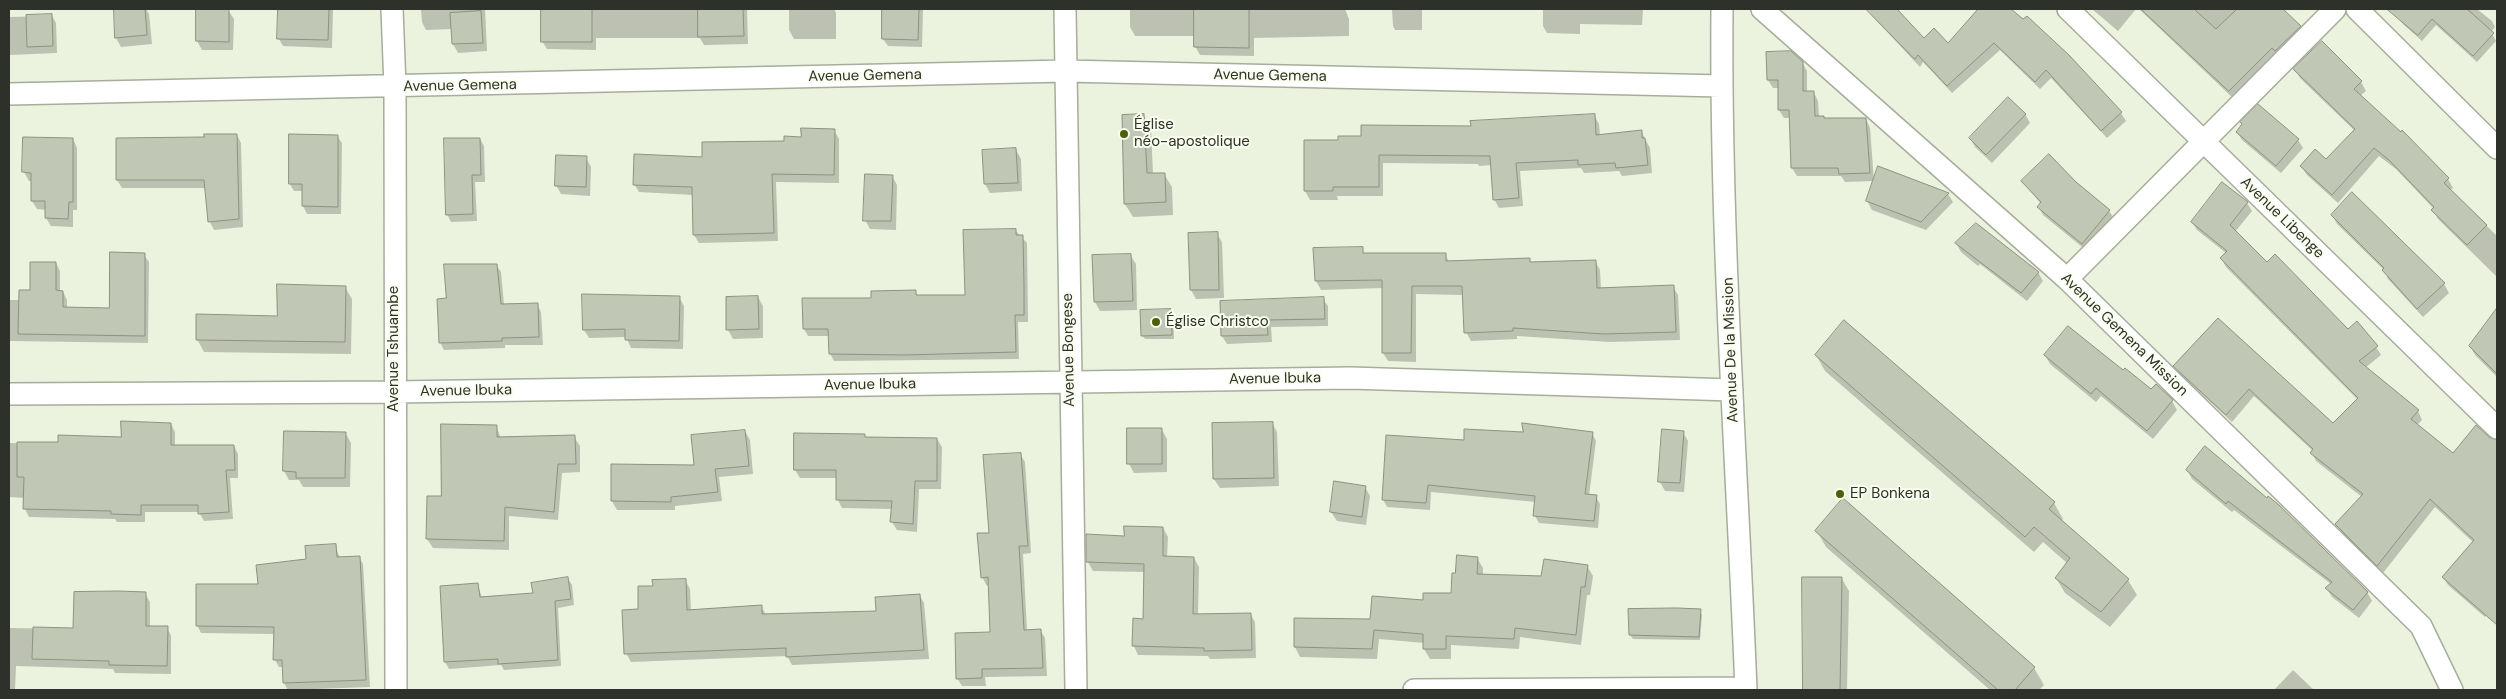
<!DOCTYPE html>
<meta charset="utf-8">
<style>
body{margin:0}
#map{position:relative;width:2506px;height:699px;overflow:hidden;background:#ebf2de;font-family:"DM Sans",sans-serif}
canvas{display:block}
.frame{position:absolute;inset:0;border:10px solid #2e3129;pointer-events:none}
</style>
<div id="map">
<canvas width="2506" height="699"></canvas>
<div class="frame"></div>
</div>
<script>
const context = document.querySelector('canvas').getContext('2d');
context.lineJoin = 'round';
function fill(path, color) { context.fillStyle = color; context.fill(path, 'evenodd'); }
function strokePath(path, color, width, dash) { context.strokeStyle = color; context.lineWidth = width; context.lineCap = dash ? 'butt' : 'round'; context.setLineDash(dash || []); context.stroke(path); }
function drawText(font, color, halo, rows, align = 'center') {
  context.font = font + ' "DM Sans",sans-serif'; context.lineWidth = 4; context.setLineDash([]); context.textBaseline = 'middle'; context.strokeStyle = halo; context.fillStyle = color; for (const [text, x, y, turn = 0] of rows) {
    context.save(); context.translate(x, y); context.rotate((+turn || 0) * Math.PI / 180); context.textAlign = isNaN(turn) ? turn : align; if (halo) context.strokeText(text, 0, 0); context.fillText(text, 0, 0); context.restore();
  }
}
fill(new Path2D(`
 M116,9H146L149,14L152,44L121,47L116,38Z
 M279,9H333L332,48L283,46L279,39Z
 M421,9H485L487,51L458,53L453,44L452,29L426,30L422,22Z
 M542,9H747L748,44L704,45L700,38H596V50L547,49L542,41Z
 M789,9H834L836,13V39H794L789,30Z
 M884,9H923L922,47L888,46L883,39Z
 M1130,9H1345L1349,19V36L1254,38V56L1200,55L1195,46V36H1135L1130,27Z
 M1392,9H1422V30H1395L1393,26Z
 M1543,9H1643L1642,25L1580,24V34L1547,33L1543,26Z
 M1868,9H1895L1924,39L1948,45L1980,9H2010L2121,113L2126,121L2107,138L2051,78L2040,89L2000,50L1952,93L1923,62L1920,67L1873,17Z
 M2092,9H2136L2118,31Z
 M2139,9H2282L2300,27L2305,35L2234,99Z
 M2407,9H2477L2492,21L2495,27L2491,32L2496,41L2477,62L2436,25L2422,41L2403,24L2399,18Z
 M228,10L234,19L233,50H202L197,41Z
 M52,16L56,23L57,53L9,55V17Z
 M1802,62L1807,71V93H1814L1818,101L1819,117L1825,120L1866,119L1870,128L1874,181L1845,182L1841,176H1797L1792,168L1790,118H1784L1779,110V88H1773L1768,80Z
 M2295,69L2361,82L2366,91L2360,96L2448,179L2453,188L2450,190L2497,236V277L2438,219L2433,210L2434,209L2396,169L2379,156L2338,203L2307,175L2301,166L2326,161L2355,131L2300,78Z
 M2025,114L2030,123L1992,163L1975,147L1970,138Z
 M1143,115L1151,128L1153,174H1164L1172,187L1173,215L1133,217L1125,204L1122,127Z
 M1594,115L1599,124L1600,135L1641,131L1650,148L1652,173L1622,176L1619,171L1584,173L1581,168L1520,171L1523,206L1499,208L1494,199L1492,165L1479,166L1478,164L1383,163V196H1337L1338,200H1310L1305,191L1339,142Z
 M834,130L839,139V183L776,182L778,241L699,243L694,235L693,195L639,192L634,184L704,158L785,143Z
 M2237,132L2298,140L2303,148L2281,173L2242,140Z
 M237,135L241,143L243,227L214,230L210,222L206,188H122L117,180V139L206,138Z
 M337,136L342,143L341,214H307L303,206V191H294L290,184Z
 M73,139L77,148V210H73V227L51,226L46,218V210L37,209L32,201V181H29L24,172Z
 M480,139L484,146L485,182H475L477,221L451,222L447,214Z
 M1016,150L1021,159L1022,191L990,193L985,184Z
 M586,158L591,167L590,196L561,194L556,185Z
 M892,176L897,185L896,230L870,229L865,220Z
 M2022,181L2075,183L2109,211L2114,218L2087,251L2043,215L2039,207L2041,204Z
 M1948,194L1953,202L1926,230L1872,210L1867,201Z
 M2352,194L2444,284L2449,293L2423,317L2388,279L2384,270L2337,224L2332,215Z
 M2247,203L2252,211L2235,232L2267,264L2348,330L2376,347L2381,355L2365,368L2418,411L2422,420L2417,425L2453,454L2488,438L2497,440V603L2485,617L2448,585L2443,577L2474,543L2435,507L2383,573L2342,533L2337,525L2362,497L2316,461L2312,453L2313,451L2254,396L2232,422L2180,374L2175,366L2219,320L2333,425L2358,400L2226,267L2221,258L2226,253L2197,230L2192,222Z
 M1015,230L1027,243L1028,322H1018L1019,359L834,361L830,353V336H808L804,329L872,299L915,291L918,296H966Z
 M1217,234L1222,242L1224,298L1196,299L1191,290Z
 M1956,243L2038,272L2043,281L2027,301L1980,264L1978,266L1961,252Z
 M1362,249L1365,254H1445L1449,262L1529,260L1531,263L1595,261L1600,270L1601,289L1673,287L1678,295L1680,340L1610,342L1517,336V339L1471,341L1466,332L1464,295L1416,294V362L1388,361L1383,353V288L1321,290L1316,281Z
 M144,255L149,262L148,343L9,341V300H20L31,291L56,263L60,271V292H63L67,300V308L110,309Z
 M1130,255L1136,264L1137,310L1100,311L1095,302Z
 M496,265L501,272L504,305L537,304L541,312L543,345H505V348L444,350L440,342L447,300Z
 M345,287L352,299L351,354L204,352L197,339L278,318Z
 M583,295L679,297L684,306L683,349L631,348L626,337L589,338L584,330Z
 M758,297L763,306V338L733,339L728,330Z
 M1323,299L1328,306V326L1271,327L1272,342L1227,344L1222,336L1221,302Z
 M1171,311L1173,315L1174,339H1145L1142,335Z
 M2497,332V377L2475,355L2470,346Z
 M1816,355L2054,503L2063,519L2060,521L2128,580L2137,595L2110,627L2065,593L2056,578L2067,563L2043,542L2034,552L1825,371Z
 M2045,355L2123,372L2172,401L2177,410L2153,439L2101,396L2096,402L2050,364Z
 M1272,423L1277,432L1279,486L1220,488L1214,479Z
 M171,424L175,432V446H234L238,454V478H230L233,519L204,521L199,512H145V522H117L115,519L29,517L25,509V498L9,497V443L60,444L122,438Z
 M496,426L501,438L574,437L580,446V472L562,473L558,520L509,516V550L433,548L427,539Z
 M1162,430L1167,439V472L1134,473L1129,464Z
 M745,431L750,440L753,474L719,477L722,501L675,506V510H617L612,501L695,466Z
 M1683,432L1688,441L1684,492L1665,491L1660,482Z
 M1524,433H1592L1596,441L1589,496L1596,497L1600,504L1598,528L1539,523L1535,516L1536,502L1431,492L1430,510L1387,507L1383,499L1465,442Z
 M346,434L351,443L350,487H303L299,480H289L284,471Z
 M866,439H937L942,447L941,489H919L917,532L897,530L892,522V509L842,508L838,500V478H800L795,470Z
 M1020,454L1025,462L1031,553L1023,554L1027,631L1040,630L1045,638L1047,676L985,677L986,686H962L957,678L991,633L989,585L987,586L982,577L990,534Z
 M2187,470L2367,592L2372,601L2359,618L2332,597L2327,589L2331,584L2234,510L2232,512L2192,479Z
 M1365,487L1370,496L1366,525L1337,521L1331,512Z
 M1843,500L2034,668L2044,685L2039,690H1990L1826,547L1817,531Z
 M1163,528L1168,537L1167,558H1194L1199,567L1198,615L1250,614L1255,622L1256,658L1210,659L1208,656L1138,655L1134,646V620H1144L1145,572L1093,571L1088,562L1087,536L1125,537Z
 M335,546L340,558L359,557L363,564L370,687L288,690L284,683V667H279L275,660V634L201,633L197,625L260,586Z
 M1477,558L1483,568V575L1542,577L1587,566L1593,576L1590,595H1587L1581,645L1520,637L1519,649L1451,645V659H1430L1424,649V643L1379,639L1377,659L1300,657L1295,647L1425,601L1453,594L1456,574Z
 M568,579L572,585L574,605L558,608L561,666L504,670L501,665L449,669L445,662L441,587L478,585L482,598L534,594Z
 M1842,579L1849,591L1847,690H1804L1805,639Z
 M685,580L690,589L691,611L761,606L766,615L878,612L919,595L924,603L929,659L792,665L787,656L631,662L626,653L640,610L654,587Z
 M145,593L150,602V627H167L171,636V674L115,673L113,669L16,666L15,690H9V628L74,629Z
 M1629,610L1700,611L1702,615L1700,640L1633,639L1630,635Z
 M2293,670L2314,690H2274Z`), '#0003');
const building = new Path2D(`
 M114,9H145L147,35L115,38Z
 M196,9H229V42L196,41Z
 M278,9H329L328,40L277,39Z
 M541,9H592V42H541Z
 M698,9H743L744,36L698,37Z
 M882,9H919L918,40L882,39Z
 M1194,9H1249V48L1194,47Z
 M1866,9H1897L1924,38L1934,28L1948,43L1978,9H2011L2023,19L2027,16L2069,55L2122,112L2101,131L2046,70L2035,82L1994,43L1947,86L1918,55L1915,59Z
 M2141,9H2194L2216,29L2237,9H2283L2301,26L2275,51L2272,48L2229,91Z
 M2387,9H2467L2494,33L2473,56L2432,19L2418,35Z
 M481,11L483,43L452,44L450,13Z
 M52,14L53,46L27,47L26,15Z
 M2322,41L2362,81L2354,89L2401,132L2402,130L2449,178L2444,183L2487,225L2467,245L2431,210L2434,207L2389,160L2374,148L2332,195L2300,166L2315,149L2326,159L2355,129L2293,69Z
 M1791,51L1803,62V91H1814L1815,116H1824V118H1866L1870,173L1839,174L1838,168H1791L1789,110H1778V80H1767L1766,52Z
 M2008,97L2026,114L1986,155L1969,138Z
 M2258,104L2299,139L2276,166L2236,132L2242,124L2240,122Z
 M1144,114L1147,173H1165L1166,202L1124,204L1122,115Z
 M1595,114L1596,135L1642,130V138H1645L1648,165L1616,168L1615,163L1578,165V160L1516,163L1519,198L1493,200L1490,156L1379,155V187H1333V191H1304V140H1338V136H1361V125L1471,126L1470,121Z
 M801,128L835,129L834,175L772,174L774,233L693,235L692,187L633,185L634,154L702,157V142L784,141V136L801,137Z
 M204,134H237L239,219L208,222L204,180H116V138L204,137Z
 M289,134L338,135V207L302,206V184H289Z
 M23,137L73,138V202H69L68,219L45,218V201H31V173L22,172Z
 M444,138H480L481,175H472L473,214L446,215Z
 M1016,148L1018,183L984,184L982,150Z
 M2049,154L2076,182L2110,210L2082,244L2037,207L2041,202L2021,181Z
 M556,155L587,156L586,187L555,186Z
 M1878,166L1949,193L1921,222L1866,201Z
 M865,174L893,175L891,221H863Z
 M2222,182L2248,202L2230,225L2267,262L2275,254L2348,329L2357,321L2378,346L2359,361L2419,410L2411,419L2453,453L2476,425L2489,437L2497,440V625L2442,577L2474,540L2430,499L2377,566L2335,524L2363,494L2310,453L2313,449L2249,389L2226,415L2173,366L2218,318L2333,423L2358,398L2220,258L2227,251L2191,222Z
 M2352,192L2445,283L2417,309L2382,270L2384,268L2331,215Z
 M1976,223L2039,272L2021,293L1955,243Z
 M1016,229V235H1023L1024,287V315H1015L1016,352L904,355L829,354L828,329H803L802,298H871V291L916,290V295H965L963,230Z
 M1218,232L1219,290H1190L1188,233Z
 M1363,247V253H1446V261L1530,258V262L1596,260L1597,288L1674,285L1676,332L1604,334L1513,328V331L1464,333L1462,286H1412L1411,353H1382V280L1315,281L1313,248Z
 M110,252L145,253V336L18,334L19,290H30V262H56V290L63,291V307L109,308Z
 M1131,254L1133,301L1094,302L1092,255Z
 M444,264H497L501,304L538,303L539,337L502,338V341L439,343L437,299L446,298Z
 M277,284L346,286L345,342L196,340V314L277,316Z
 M582,294L680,296L679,341L625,340V329L583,330Z
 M758,296L759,329L726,330V297Z
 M1324,297L1325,319L1267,320L1268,335L1221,336L1220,301Z
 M2497,308V374L2469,346Z
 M1171,309L1172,335L1141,336L1140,310Z
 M1844,320L2055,502L2049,509L2129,579L2101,612L2055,578L2070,558L2034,527L2025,537L1815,355Z
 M2068,326L2123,370L2125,368L2151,389L2156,384L2173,400L2147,431L2096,388L2091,394L2044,355Z
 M121,421L171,423V445H234L235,470H226L229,512L198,514V505H141V515L111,514V511L23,509L24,477H17V442H58V435L121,437Z
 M1273,422L1274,478L1213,479L1212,423Z
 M1522,423L1593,432L1585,494L1597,495L1594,521L1533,516L1535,496L1428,485L1426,503L1382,500L1386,435L1464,440V429L1523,432Z
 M441,424L497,425V437L575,435L576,464H558L554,512L505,507L504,541L426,539L427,496H441Z
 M1127,428H1162V464H1127Z
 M1662,429L1684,431L1680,483L1658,482Z
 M745,430L749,466L715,469L718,492L671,497V502L611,501V464L694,465L691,435Z
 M284,431L346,432L345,478H296V472L283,471Z
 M794,433L865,434V437L937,438V481H915L913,524L890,522L892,501L836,500V470H794Z
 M2205,446L2267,498L2268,496L2279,505L2368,592L2353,610L2325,588L2332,582L2228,501L2226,504L2186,470Z
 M1021,453L1028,546H1019L1024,630L1041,629L1043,668L982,669V678L956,679L955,633L990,632L988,577L981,578L977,533H989L983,455Z
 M1334,481L1366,486L1362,517L1330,512Z
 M1843,498L2035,667L2015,690H1998L1815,531Z
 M1124,526L1163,527V556L1194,557L1193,614L1251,613L1252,650L1204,651V648L1132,646L1133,618L1143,619L1144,564L1086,562V534L1124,536Z
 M336,544L337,557L360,556L366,680L283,683L282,660H273L274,627L196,626V584H258L256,565L306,559L305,546Z
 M1457,555L1478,557L1477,574L1541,576L1544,559L1588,565L1585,587H1581L1576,635L1515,628L1514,639L1446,636V649H1423V634L1374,630L1372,649L1294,647V618L1370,619L1372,596L1423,600V593H1451L1452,573H1455Z
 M568,577L571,599L555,601L558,660L498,664V659L444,662L440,586L478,583L480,597L533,593L531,583Z
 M1802,577H1842L1840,690H1803Z
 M686,579L687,610L762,605V614L876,611L875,597L920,594L924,650L786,657V648L624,654L622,610L638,609V586H653L652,580Z
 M118,591L146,592V626H168L167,666L109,665V661L32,659L33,627L73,628L74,592Z
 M1677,608L1701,609L1699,637L1629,635L1628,609Z`);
fill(building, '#c0c7b4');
strokePath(building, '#8c9280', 1);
const minor = new Path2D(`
 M392,9L395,87L396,690
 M1065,9L1076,690
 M1722,9C1720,236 1737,463 1746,690
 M1762,9L2067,279L2421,626L2452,690
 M2068,9L2497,428
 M2357,9L2497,148
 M9,94L1066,71L1722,86
 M2067,279L2335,9
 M9,394L394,392L1350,378L1732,390
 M1414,690L1746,688`);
strokePath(minor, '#a6ad9a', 24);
strokePath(minor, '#fff', 21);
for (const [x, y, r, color] of [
 [1124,134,5,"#4c6009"],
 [1156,322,5,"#4c6009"],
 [1840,494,5,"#4c6009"]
]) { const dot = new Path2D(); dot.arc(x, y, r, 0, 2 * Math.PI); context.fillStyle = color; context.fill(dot); strokePath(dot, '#f9feee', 2); }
drawText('15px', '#2e3129', '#f9feee', [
 ["Avenue Gemena",865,76,-1],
 ["Avenue Gemena",1270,76,1],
 ["Avenue Gemena",460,86,-1],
 ["Avenue Libenge",2282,218,44],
 ["Avenue Gemena Mission",2124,335,44],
 ["Avenue Tshuambe",394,349,-90],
 ["Avenue Bongese",1069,350,-91],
 ["Avenue De la Mission",1731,350,-92],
 ["Avenue Ibuka",1275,379,-1],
 ["Avenue Ibuka",870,385,-1],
 ["Avenue Ibuka",466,391,-1]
]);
drawText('15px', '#2e3129', '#f9feee', [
 ["Église",1134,125],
 ["néo-apostolique",1134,142],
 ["Église Christco",1166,322],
 ["EP Bonkena",1850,494]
], 'left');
</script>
